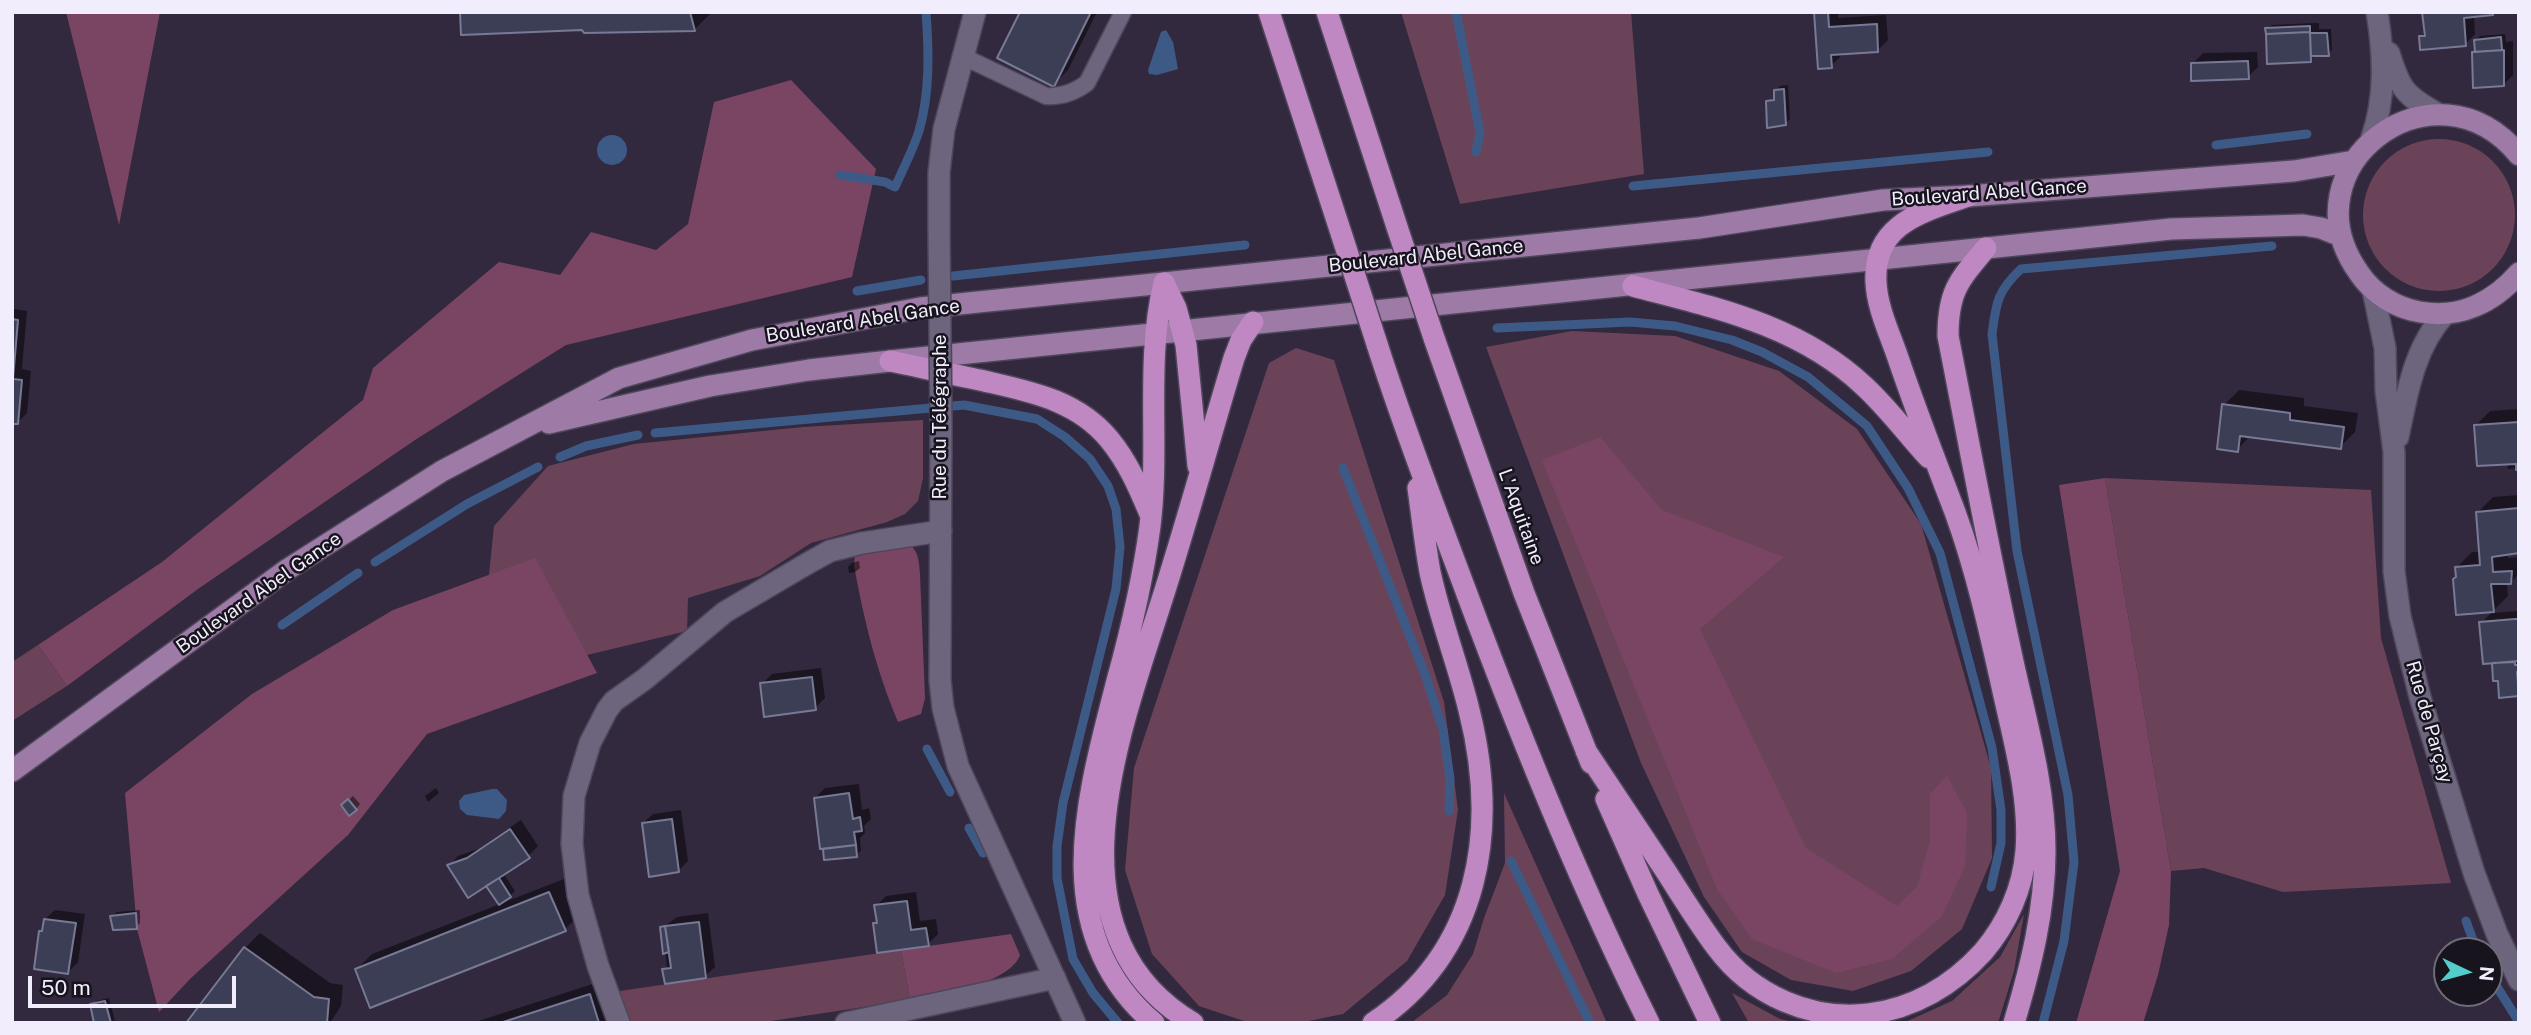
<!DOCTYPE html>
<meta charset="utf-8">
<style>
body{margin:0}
#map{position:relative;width:2531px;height:1035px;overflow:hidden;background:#32293f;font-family:"Public Sans",sans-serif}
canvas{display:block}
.frame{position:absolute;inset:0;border:14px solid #f2edfc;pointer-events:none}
.north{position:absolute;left:2433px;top:937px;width:70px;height:70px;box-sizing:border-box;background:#18141e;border:2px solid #6f6b77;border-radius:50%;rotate:95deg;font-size:19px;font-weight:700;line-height:28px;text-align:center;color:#f2edfc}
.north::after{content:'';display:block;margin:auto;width:24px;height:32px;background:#52cdcc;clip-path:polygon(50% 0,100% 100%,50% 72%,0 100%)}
.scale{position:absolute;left:28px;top:976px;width:208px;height:32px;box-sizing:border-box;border:4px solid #f2edfc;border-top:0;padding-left:9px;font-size:21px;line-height:24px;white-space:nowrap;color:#f2edfc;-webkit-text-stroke:5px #18141e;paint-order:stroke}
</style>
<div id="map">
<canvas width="2531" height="1035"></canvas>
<div class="frame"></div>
<div class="north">N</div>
<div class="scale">50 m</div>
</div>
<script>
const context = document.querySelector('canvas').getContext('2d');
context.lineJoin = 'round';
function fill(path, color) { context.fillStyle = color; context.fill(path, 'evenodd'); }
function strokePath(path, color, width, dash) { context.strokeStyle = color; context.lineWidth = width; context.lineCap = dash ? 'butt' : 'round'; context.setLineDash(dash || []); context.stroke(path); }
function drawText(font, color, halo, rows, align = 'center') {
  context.font = font + ' "Public Sans",sans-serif'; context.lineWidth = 5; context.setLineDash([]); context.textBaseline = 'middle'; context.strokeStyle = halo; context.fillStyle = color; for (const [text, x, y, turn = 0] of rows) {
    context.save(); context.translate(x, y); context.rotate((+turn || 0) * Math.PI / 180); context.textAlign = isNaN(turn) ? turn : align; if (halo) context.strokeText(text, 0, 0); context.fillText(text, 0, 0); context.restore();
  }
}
fill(new Path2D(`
 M1401,12H1631L1644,174L1460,204Z
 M2363 215a76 76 0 1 1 152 0a76 76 0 1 1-152 0Z
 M1572,331L1675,336L1779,371L1857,429L1921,524L1991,768L1992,858L1962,929L1911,971L1853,991L1791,980L1742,952L1704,897L1641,763L1486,347Z
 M1296,348L1334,360L1444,702L1458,810L1445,895L1407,961L1343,1014L1299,1023H1250L1199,1006L1152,954L1125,870L1134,768L1269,363Z
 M923,420V478L918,501L905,514L887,522L811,543L760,576L688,598L687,631L587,655L489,575L494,526L548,466L634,444L803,427Z
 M2105,478L2371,490L2381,638L2451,883L2283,892L2204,868L2171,871Z
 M38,645L67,686L12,721V662Z
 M1504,793L1607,1023H1411L1447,995L1473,954L1484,918L1505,863Z
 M2024,914L2014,971L1998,1023H1903L1952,1001L2000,957Z
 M901,950L910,1000L758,1023H626L613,992Z
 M1732,993L1780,1019L1798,1023H1749Z`), '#6b4359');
fill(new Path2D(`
 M66,12H160L119,225Z
 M791,80L876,169L852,277L566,345L415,440L198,589L67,686L38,645L162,562L363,400L373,368L499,262L560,275L591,232L656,250L688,224L714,102Z
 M1600,437L1662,510L1784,557L1700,629L1806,848L1897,906L1917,887L1930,841V794L1947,776L1967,813L1965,866L1942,916L1892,959L1836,973L1752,939L1717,889L1542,460Z
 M2105,478L2171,871L2169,925L2158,975L2143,1023H2076L2120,871L2059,485Z
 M910,545C919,552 919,563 920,574L925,698L921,714L898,722C876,669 864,621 854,565L855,555L859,551Z
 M535,558L597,673L427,734L348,835L191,978L159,1012L137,929L125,793L252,694L393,610Z
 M1011,934L1020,955C1009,985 938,994 910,1000L901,950Z`), '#7a4563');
fill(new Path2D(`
 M1166,30L1173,42L1178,69L1157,75L1149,74L1148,70L1161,32Z
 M597 150a15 15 0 1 1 30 0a15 15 0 1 1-30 0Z
 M492,789H497L507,800L506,811L499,819L467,815L460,809L459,801L464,795Z`), '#3d5a87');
fill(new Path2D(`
 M462,12H712L695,29L585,31L583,28Z
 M1022,12H1097L1068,70L1053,85Z
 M1816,12H1838V18L1886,15L1888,40L1878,50L1841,53V56L1831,66Z
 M2424,12H2494L2474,15L2475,34L2466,44L2421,37L2426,31Z
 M2314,23H2319V29H2331L2332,50L2328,54L2316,55L2310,60L2267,29L2272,25Z
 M2505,34L2506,42L2513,41V75L2503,85L2474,53L2476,50V40L2480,36Z
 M2257,52L2258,67L2248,77L2193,63L2203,53Z
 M1788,85L1790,119L1786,123L1768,102L1776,97V90L1780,86Z
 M14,309L27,311L22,369L31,371L27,413L17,423L12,422V311Z
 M2239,390L2304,398V406L2358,413L2355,432L2340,447L2251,435L2237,450L2224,405Z
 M2519,409V468L2507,469L2509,462L2475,426L2490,411Z
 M2519,495V552L2507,553L2508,558L2519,557V574L2511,582H2507L2508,596L2493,611L2458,577L2457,567L2472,552H2481L2478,512L2493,497Z
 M859,561L860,568L855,572L849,573L848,567L852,563Z
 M2519,611V694L2500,679L2481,623L2491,613Z
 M821,668L825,698L815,708L762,684L772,674Z
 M859,784L862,810L869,808L871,819L864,826L865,833L860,838L861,851L856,855L826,858L815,798L825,788Z
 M436,788L439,793L428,802L425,796Z
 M353,796L360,804L356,809L343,805Z
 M681,810L688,861L678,871L643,823L653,814Z
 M521,820L538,846L528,856L503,873L515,891L502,903L564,879L580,915L565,929L371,1005L357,969L372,954L500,904L486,884L449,866L458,856L478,849Z
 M916,892L920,921L936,919L938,934L928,944L875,924L878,920L876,906L886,896Z
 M55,910L85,914L78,962L68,972L41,932L44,928L45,919Z
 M140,910V923L136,927L112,916L117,912Z
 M708,913L715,967L705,976L664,970L667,967L662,928L677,917Z
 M260,933L330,983L343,985L341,1006L330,1023H189L245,948Z
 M605,980L611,1023H472Z
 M109,998L115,1021L113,1023H95L92,1005L96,1001Z`), '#0007');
strokePath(new Path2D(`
 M1456,12L1480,133L1476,152
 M2216,145L2307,134
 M840,175L885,182L895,187C903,169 913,150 919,131C930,93 929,52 926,12
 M1633,186L1988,152
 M953,276L1245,245
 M857,291L921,280
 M1497,328L1630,322L1675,326L1732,340L1762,352L1808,377L1867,426L1908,488L1940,553L1992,748L2001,810V843L1991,887
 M655,433L964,405L1037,419L1065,437L1090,459L1108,486L1116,509L1120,547L1116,589L1063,803L1057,846V878L1073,959L1093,993L1118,1023
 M560,457L586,446L638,435
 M1343,468L1426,677L1443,730L1450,779L1449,811
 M375,562L467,504L538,467
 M282,625L358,573
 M927,749L950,792
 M969,828L983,853
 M1511,861L1590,1023
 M2466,921L2477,951
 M2489,974L2519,1022
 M2043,1023L2064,941L2074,862L2068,795L2017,551L1992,334C1996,304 1997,291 2021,269L2272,246`), '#3d5a87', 9);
const building = new Path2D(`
 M460,12H690L695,31L584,33L582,30L461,35Z
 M1020,12H1091L1054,87L997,58Z
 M1814,12H1828L1829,27L1877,24L1878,52L1831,55L1832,68L1818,69Z
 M2422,12H2493V15L2464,18L2466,46L2420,50L2419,36H2425Z
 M2310,26V32L2266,34L2265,28Z
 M2310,32L2311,62L2267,64L2266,34Z
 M2310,33H2327L2329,56H2311Z
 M2501,37L2502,50L2475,52L2474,40Z
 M2504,50V86L2473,88L2472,52Z
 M2248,61L2249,79L2191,81V63Z
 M1784,89L1786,125L1767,128L1766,101L1774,100V90Z
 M12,319L18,320L13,379L22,380L18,424H12Z
 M2222,404L2290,413V420L2344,427L2341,449L2240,436L2238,452L2217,449Z
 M2519,422V470H2516V464L2477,466L2474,425Z
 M2519,508V553L2492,557L2493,572L2512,571L2511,584H2491L2494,612L2456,615L2453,579L2456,577L2455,567L2480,565L2476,512Z
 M2515,619H2519V661L2483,664L2479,622Z
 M2515,662V665H2519V672H2517L2519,696L2499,698L2498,681H2493L2492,663Z
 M812,677L816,710L764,717L760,683Z
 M849,793L853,819L860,817L862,831L854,832L856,845L820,849L814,798Z
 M348,799L357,810L349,816L341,805Z
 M672,819L679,872L649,877L642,823Z
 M510,829L530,858L468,898L447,865L467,858Z
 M856,845L857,857L824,860L823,849Z
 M499,878L511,897L499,905L486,886Z
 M549,892L566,931L370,1008L355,969Z
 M907,901L911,930L926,928L929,946L877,953L873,923H877L874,905Z
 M136,913L137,929L113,930L110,916Z
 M44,919L76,923L68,974L34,969L39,931H42Z
 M699,922L706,978L665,984L662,969L671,968L665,926Z
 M665,926L669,952L663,954L660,927Z
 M244,947L314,997L329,999L327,1023H186Z
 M590,994L599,1023H500Z
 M105,1001L111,1023H94L90,1004Z`);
fill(building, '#3c3e56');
strokePath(building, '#787a95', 2);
const service = new Path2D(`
 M962,56L1046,96C1061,97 1075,92 1087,83L1123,12`);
const minor = new Path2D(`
 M2389,53C2400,89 2404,95 2438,114
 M2371,140C2386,99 2384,55 2377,12
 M939,232V172L944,129L975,12
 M941,426L940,680L943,708L958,766L1075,1023
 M619,1023L598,966L578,895L572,844L574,796L590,743L607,710L614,701L645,679L725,612L810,562L830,551L862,543L941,531
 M846,1023L1055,978`);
const tertiary = new Path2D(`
 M2373,290L2385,348L2386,391L2394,452V571L2400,616L2420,697L2474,873L2497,934L2519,980
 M2398,437C2407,394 2414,347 2445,314`);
const primary = new Path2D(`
 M2519,155C2434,52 2283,167 2359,273C2373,294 2396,308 2420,312C2459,319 2493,303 2519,273
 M549,423L710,386L809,370L890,361L2171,229L2303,225L2321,228L2341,236
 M12,771L288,569L442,471L619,378L752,340L920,308L1699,228L1883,200L1968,196L2294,171L2354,161`);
const motorway = new Path2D(`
 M1269,12L1342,236
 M1327,12L1398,230
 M1986,248C1958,281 1948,292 1948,336C1968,438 1987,541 2009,643C2023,712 2045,780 2045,851C2045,910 2031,966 2014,1023
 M1164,283L1176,308L1186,345L1198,466
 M1633,286C1716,308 1799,325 1864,386C1887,407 1907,434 1929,458
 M1434,338L1524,593L1591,763
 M1377,344C1404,429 1436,511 1467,594C1521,739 1579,883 1649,1023
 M890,361C920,367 950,374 980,380C1027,391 1076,399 1109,439C1128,462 1139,488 1150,514
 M1586,751C1613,792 1640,832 1667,873C1683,898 1699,924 1717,948C1752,995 1811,1021 1869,1014C1914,1008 1953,985 1983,952C2007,924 2023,888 2026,851C2030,801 2016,749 2005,700C1991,637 1977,572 1955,512C1935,460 1915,408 1897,355C1889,332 1877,307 1876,282C1873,223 1923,212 1968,196
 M1606,799L1648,894L1710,1023
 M1154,1023C1047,932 1087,797 1117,681C1131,630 1143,579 1150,526C1160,445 1145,362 1164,283
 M1193,1023C1036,930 1125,719 1166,587C1190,511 1211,434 1234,358L1241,340L1253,322
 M1373,1023C1481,951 1499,829 1469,710C1458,664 1440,619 1430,572C1425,545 1422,516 1418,488`);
strokePath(service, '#4e4659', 19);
strokePath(minor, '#4e4659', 24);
strokePath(tertiary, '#4e4659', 24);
strokePath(primary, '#4e4659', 24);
strokePath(motorway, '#4e4659', 24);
strokePath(service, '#6d647d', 16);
strokePath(minor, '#6d647d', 21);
strokePath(tertiary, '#6d647d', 21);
strokePath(primary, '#9e7aa7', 21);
strokePath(motorway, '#bf88c3', 21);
const minorBridge = new Path2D(`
 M939,232L941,426`);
const motorwayBridge = new Path2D(`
 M1398,230L1434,338
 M1342,236L1377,344`);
strokePath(minorBridge, '#4e4659', 24, []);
strokePath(motorwayBridge, '#4e4659', 24, []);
strokePath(minorBridge, '#6d647d', 21);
strokePath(motorwayBridge, '#bf88c3', 21);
drawText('19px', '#f2edfc', '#18141e', [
 ["Boulevard Abel Gance",1989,193,-4],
 ["Boulevard Abel Gance",1426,256,-6],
 ["Boulevard Abel Gance",863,321,-9],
 ["Rue du Télégraphe",940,417,-90],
 ["L'Aquitaine",1521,517,70],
 ["Boulevard Abel Gance",259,593,-35],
 ["Rue de Parçay",2429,722,74]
]);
</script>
